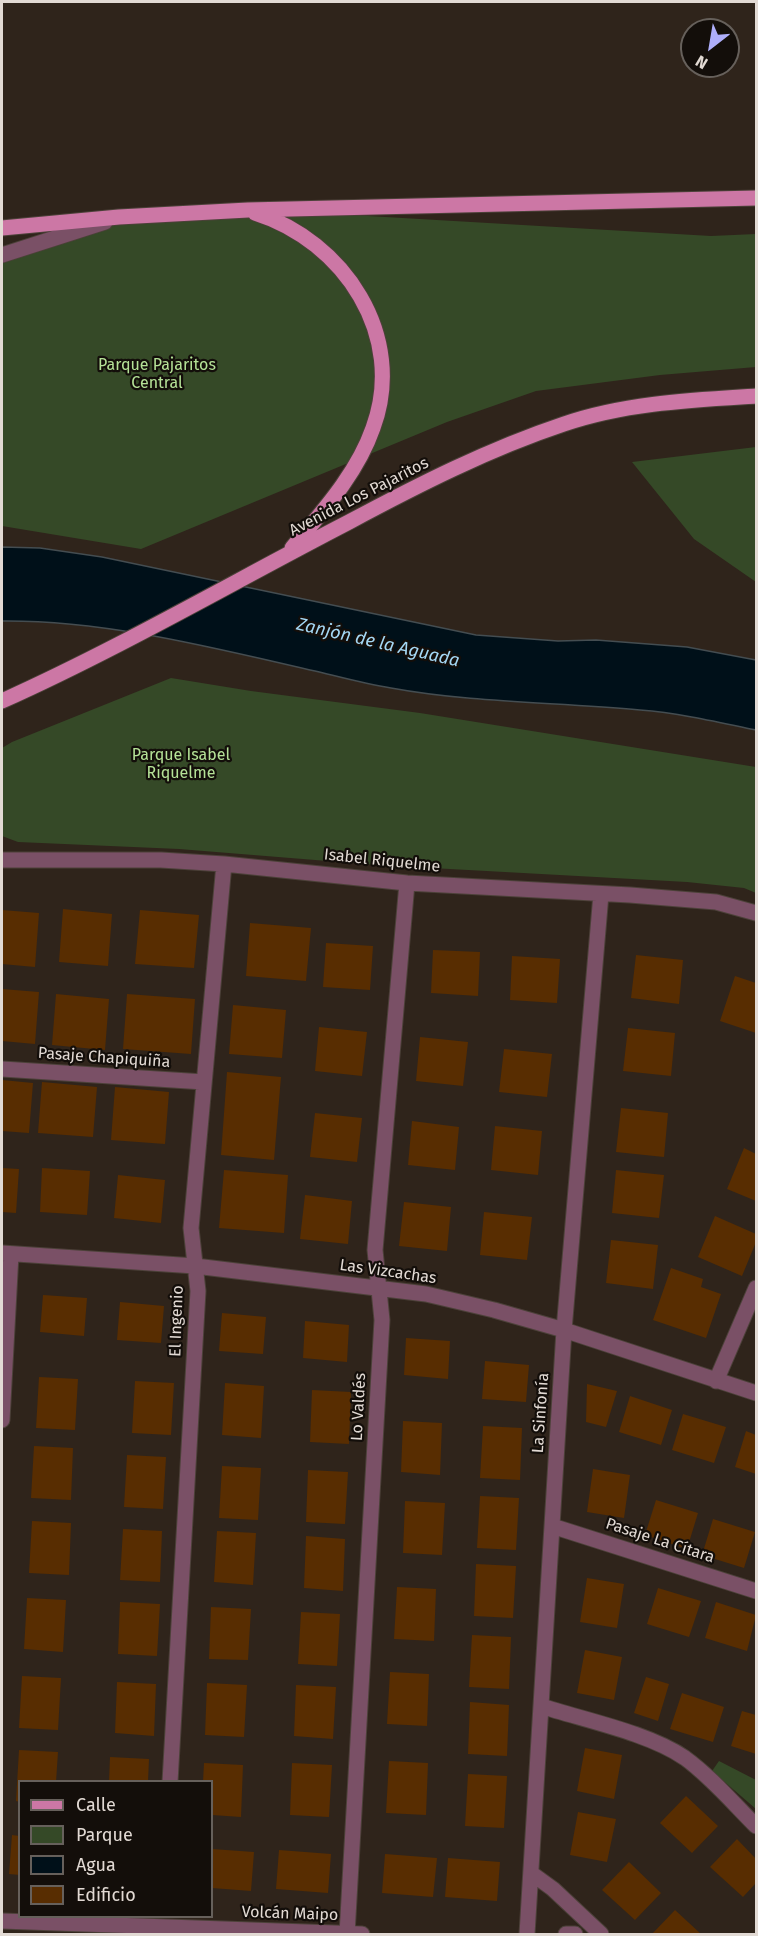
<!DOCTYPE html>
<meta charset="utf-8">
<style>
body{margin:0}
#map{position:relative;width:758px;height:1936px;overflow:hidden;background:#2f241b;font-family:"Fira Sans",sans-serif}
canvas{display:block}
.frame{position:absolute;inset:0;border:3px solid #e2dad4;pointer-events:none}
.legend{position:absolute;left:18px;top:1780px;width:195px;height:138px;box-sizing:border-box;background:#130e0a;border:2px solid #66605b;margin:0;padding:8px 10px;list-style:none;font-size:18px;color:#e2dad4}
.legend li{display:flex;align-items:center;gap:12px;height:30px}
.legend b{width:30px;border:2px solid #66605b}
.north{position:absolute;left:680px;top:18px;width:60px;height:60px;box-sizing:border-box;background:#130e0a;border:2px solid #66605b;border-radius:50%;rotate:211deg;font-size:16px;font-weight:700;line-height:24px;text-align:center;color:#e2dad4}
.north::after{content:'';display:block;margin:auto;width:21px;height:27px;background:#aeaefa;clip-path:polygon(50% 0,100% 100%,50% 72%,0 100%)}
</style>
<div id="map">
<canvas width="758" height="1936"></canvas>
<div class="frame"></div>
<ul class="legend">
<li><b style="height:8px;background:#cc77a5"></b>Calle</li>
<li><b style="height:16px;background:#354927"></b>Parque</li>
<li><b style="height:16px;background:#001019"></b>Agua</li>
<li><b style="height:16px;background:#582d01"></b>Edificio</li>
</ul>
<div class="north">N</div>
</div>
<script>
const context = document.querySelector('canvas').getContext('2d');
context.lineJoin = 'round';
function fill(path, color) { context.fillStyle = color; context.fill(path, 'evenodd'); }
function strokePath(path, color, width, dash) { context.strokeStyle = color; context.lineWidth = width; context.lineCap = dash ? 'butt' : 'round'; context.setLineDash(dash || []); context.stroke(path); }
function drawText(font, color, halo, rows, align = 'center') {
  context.font = font + ' "Fira Sans",sans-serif'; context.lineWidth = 4.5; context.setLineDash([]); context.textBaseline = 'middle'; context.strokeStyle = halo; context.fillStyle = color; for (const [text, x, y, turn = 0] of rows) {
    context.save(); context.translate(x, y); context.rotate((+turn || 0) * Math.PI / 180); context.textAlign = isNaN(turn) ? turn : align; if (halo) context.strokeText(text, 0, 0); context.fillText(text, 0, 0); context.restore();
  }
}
fill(new Path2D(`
 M334,214L711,236L756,234V367L660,375L536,391L447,422L141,549L2,526V254L54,230L178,217Z
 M756,447V582L694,539L632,462Z
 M171,678L251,691L420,713L756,767V893L744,888L687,882L377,865L179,849L18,842L2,836V748L12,742Z
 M719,1761L756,1780V1809L712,1771Z`), '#354927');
const water = new Path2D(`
 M2,547L40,548L102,557L476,635L558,641L596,640L687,647L756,660V730C718,722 679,713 640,710C557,702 473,703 391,688C365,684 340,677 315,671C214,648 106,620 2,621Z`);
fill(water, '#001019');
strokePath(water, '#444d51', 1.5);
fill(new Path2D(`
 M63,909L112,914L108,966L59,962Z
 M2,910L39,913L35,967L2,964Z
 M140,910L199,915L194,968L135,964Z
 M250,923L311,928L306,981L246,976Z
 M326,943L373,946L370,990L323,987Z
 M433,950L480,952L478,996L431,993Z
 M636,955L683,960L679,1004L631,998Z
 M512,956L560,959L557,1003L510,1000Z
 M735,976L756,983V1033L720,1021Z
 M2,989L39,992L35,1044L2,1041Z
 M56,994L109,999L105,1050L52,1045Z
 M127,994L195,999L191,1054L123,1049Z
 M233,1005L286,1010L282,1058L229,1054Z
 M319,1027L367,1032L362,1076L315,1071Z
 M628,1028L675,1033L671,1076L623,1071Z
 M420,1037L468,1042L463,1086L416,1081Z
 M504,1049L552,1054L547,1097L499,1092Z
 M227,1072L281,1077L274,1160L221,1155Z
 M2,1080L33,1083L29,1133L2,1131Z
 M42,1082L97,1087L93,1137L38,1133Z
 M115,1087L169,1092L165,1144L111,1140Z
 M621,1108L668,1113L664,1157L616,1152Z
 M315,1113L362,1118L357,1162L310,1157Z
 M412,1121L459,1127L455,1170L408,1165Z
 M495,1126L542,1131L538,1175L491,1170Z
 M744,1148L756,1154V1201L727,1189Z
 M2,1168L19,1169L16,1213L2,1212Z
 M42,1168L90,1171L87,1215L40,1212Z
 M224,1170L288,1175L284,1233L219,1228Z
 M616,1170L664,1175L659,1218L612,1213Z
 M118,1175L165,1180L161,1223L114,1218Z
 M305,1195L352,1201L348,1244L300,1239Z
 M404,1202L451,1207L447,1251L399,1246Z
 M484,1212L532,1217L527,1260L480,1255Z
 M715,1216L756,1234V1242L742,1276L698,1257Z
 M611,1240L658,1245L653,1289L606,1283Z
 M671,1268L703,1279L701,1287L721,1294L706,1338L653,1320Z
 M43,1295L87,1298L84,1336L40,1332Z
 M120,1302L164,1306L161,1343L117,1340Z
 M222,1313L266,1317L263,1354L219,1351Z
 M305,1321L349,1325L347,1362L303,1358Z
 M406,1338L450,1341L448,1379L404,1375Z
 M485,1361L529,1365L526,1402L482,1399Z
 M39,1377L78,1379L75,1430L36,1428Z
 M135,1381L174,1383L171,1435L132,1433Z
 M225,1383L264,1386L261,1438L222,1435Z
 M587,1384L617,1391L606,1427L586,1422Z
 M312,1390L351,1392L349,1444L310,1442Z
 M630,1396L672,1410L661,1445L619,1432Z
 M683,1414L726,1427L714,1463L672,1450Z
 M403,1421L442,1423L440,1475L401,1472Z
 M483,1426L522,1428L520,1480L480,1478Z
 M746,1431L756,1435V1474L735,1467Z
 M34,1446L73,1448L71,1500L31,1498Z
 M127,1455L166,1457L163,1509L124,1507Z
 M222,1466L261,1468L258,1520L219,1518Z
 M593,1469L630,1475L624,1518L587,1512Z
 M308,1470L348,1472L345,1524L306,1522Z
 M480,1496L519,1498L516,1550L477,1548Z
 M656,1500L698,1513L687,1549L645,1535Z
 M405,1501L445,1503L442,1555L403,1553Z
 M713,1519L755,1532L744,1568L702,1555Z
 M32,1521L71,1523L69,1575L29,1573Z
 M123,1529L162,1531L160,1582L120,1580Z
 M217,1531L256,1533L253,1585L214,1582Z
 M306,1536L345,1539L343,1591L304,1588Z
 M476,1564L516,1566L513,1618L474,1616Z
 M587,1578L624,1584L617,1628L580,1622Z
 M397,1587L436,1589L434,1641L394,1639Z
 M658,1588L701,1601L689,1637L647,1624Z
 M27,1598L66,1600L63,1652L24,1649Z
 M120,1602L160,1604L157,1656L118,1654Z
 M716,1602L756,1615L747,1651L705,1638Z
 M211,1607L251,1609L248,1660L209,1659Z
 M301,1612L340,1614L337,1666L298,1664Z
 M472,1635L511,1637L509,1689L469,1687Z
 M585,1650L622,1657L614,1700L577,1693Z
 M390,1672L429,1674L427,1726L387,1724Z
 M22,1676L61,1678L58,1730L19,1728Z
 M646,1677L669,1684L658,1721L634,1713Z
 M117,1682L156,1684L154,1736L115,1733Z
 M207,1683L247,1685L244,1737L205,1735Z
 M296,1685L336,1687L333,1739L294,1736Z
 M682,1693L724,1707L713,1742L670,1729Z
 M470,1702L509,1705L507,1756L468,1754Z
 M742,1711L756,1715V1754L731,1746Z
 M585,1748L622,1755L614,1799L577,1791Z
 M19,1750L58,1752L56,1782H20V1802L16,1801Z
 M110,1757L149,1759L148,1782H109Z
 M389,1761L428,1763L426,1815L386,1813Z
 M204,1763L243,1765L241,1817L212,1815V1782H203Z
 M292,1763L332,1765L329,1817L290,1815Z
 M468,1774L507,1776L504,1828L465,1826Z
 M686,1796L718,1826L692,1853L660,1823Z
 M578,1812L616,1819L607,1862L570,1855Z
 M12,1835L20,1836V1875L9,1874Z
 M737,1839L756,1859V1883L743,1897L710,1867Z
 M212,1849L254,1852L251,1891L212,1888Z
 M279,1850L331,1854L328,1893L276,1889Z
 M385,1854L437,1858L433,1897L382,1893Z
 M448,1858L500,1862L497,1901L445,1897Z
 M629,1862L661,1893L635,1920L602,1890Z
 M675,1910L701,1934H652Z`), '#582d01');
const minor = new Path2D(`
 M2,255L105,222
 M2,860H161L224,864L407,883L630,895L716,902L756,913
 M2,1069L204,1082
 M2,1253L195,1266L426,1294L494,1310L564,1330L756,1393
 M716,1381L756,1288
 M2,1420L11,1254
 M552,1526L756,1591
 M541,1706C584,1720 649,1733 685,1758C711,1777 733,1803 756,1826
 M170,1782L198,1291L191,1228L224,864
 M531,1873L553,1889L601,1934
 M2,1921L362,1934
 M347,1934L382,1320L375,1250L407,883
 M527,1934L564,1330L601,894
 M566,1934H575`);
const major = new Path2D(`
 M255,213C344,241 407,336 373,428C357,474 322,512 292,548
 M2,228L119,217L248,210L756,198
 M2,701C120,648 233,582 349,522C418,485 489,449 564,424C625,403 692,400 756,396`);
strokePath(minor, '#4c4139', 17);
strokePath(major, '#4c4139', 17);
strokePath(minor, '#7a5066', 15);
strokePath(major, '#cc77a5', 15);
drawText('16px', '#b5e297', '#130e0a', [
 ["Parque Pajaritos",157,366],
 ["Central",157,384],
 ["Parque Isabel",181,756],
 ["Riquelme",181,774]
]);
drawText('16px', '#e2dad4', '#130e0a', [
 ["Avenida Los Pajaritos",359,497,-27],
 ["Isabel Riquelme",382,861,6],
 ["Pasaje Chapiquiña",104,1058,4],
 ["Las Vizcachas",388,1272,8],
 ["El Ingenio",177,1321,-88],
 ["Lo Valdés",359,1407,-87],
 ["La Sinfonía",541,1413,-86],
 ["Pasaje La Cítara",660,1541,18],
 ["Volcán Maipo",290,1914,2]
]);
drawText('italic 18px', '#a4d7f4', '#130e0a', [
 ["Zanjón de la Aguada",378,643,13]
]);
</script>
